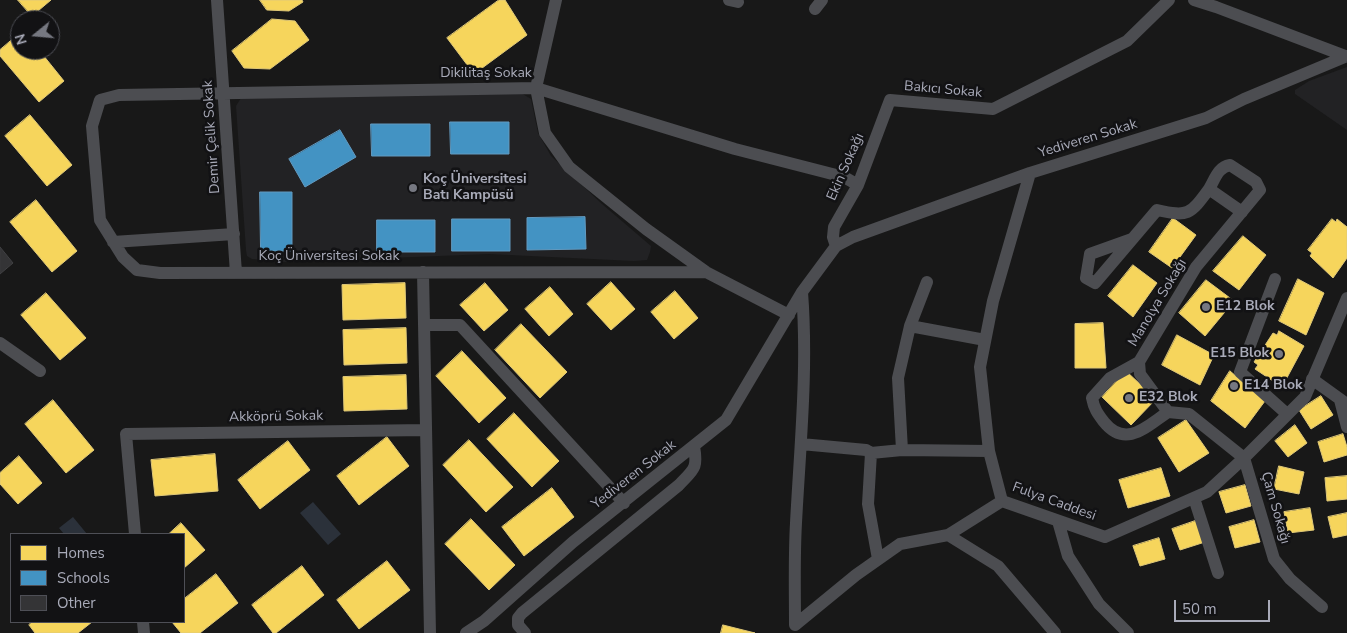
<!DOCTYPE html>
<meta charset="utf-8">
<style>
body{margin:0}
#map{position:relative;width:1347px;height:633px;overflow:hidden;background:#181818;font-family:"Nunito Sans",sans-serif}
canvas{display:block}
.legend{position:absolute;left:10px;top:533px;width:175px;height:90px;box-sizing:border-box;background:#121214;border:1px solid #4e4f56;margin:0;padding:6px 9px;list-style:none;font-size:15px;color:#a9abb9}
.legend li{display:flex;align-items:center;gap:10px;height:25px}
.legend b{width:25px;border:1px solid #4e4f56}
.north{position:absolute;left:10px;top:10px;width:50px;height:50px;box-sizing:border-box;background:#121214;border:1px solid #4e4f56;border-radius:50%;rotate:253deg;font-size:14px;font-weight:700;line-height:20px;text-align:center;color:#a9abb9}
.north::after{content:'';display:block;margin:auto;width:18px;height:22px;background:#767881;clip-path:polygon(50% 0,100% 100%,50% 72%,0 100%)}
.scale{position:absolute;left:1174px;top:600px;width:96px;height:22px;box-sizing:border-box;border:2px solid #a9abb9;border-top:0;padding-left:6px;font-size:15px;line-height:18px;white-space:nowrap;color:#a9abb9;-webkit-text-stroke:4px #121214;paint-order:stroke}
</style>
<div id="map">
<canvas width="1347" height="633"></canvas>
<ul class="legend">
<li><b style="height:14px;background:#f6d55c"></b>Homes</li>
<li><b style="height:14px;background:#4393c3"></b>Schools</li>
<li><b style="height:14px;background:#343436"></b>Other</li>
</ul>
<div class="north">N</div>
<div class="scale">50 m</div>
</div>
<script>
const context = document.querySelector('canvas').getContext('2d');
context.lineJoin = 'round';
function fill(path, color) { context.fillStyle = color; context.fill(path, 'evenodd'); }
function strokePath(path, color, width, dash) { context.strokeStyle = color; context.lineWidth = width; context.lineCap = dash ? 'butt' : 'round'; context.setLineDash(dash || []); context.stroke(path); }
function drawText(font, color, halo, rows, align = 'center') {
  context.font = font + ' "Nunito Sans",sans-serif'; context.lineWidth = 5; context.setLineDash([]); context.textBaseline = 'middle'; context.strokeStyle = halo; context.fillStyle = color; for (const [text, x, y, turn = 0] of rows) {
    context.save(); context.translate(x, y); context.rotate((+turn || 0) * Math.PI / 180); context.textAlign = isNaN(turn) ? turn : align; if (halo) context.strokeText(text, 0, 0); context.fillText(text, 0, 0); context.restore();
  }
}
fill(new Path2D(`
 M1347,67V130L1295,94V90L1309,81Z
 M521,93L531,99L538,133L551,156L602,204L651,246L650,252L647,260L634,261L489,254L287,262L252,259L247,256L246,250L236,106L241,98Z`), '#222224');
fill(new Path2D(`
 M313,502L341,534L328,545L300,513Z
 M73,517L87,534H64L59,528Z`), '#2b313a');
const homes = new Path2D(`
 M18,0H51L32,16Z
 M260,0H302L303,2L289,11L267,10Z
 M499,0H505L527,35L474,74L447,38Z
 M272,19L295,21L309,40L270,69L244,68L232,51Z
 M20,33V50H39L64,81L39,102L0,56V50Z
 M30,115L72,165L47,186L5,136Z
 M36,200L77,251L52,272L10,222Z
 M1173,218L1196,235L1172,268L1149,252Z
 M1332,219L1336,222L1337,219L1347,227V258L1333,278L1310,256L1312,253L1308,250Z
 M1243,236L1266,255L1239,290L1213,271Z
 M1133,265L1157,283L1133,317L1108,296Z
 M1298,279L1324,293L1306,335L1279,321Z
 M1206,280L1234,301L1205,336L1179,313Z
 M611,282L635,309L611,330L587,304Z
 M405,283L406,318L343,320L342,285Z
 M485,283L508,310L484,331L460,305Z
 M550,287L573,314L549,336L525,309Z
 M675,291L698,318L674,339L651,312Z
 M46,293L86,338L60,360L21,315Z
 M1103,323L1106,368H1075V324Z
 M521,324L567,372L540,398L495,350Z
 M406,328L407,363L344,365L343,330Z
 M1279,331L1304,346L1282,387L1255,369L1258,365L1254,362L1273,333L1277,335Z
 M1177,335L1214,355L1200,385L1162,365Z
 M462,351L506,398L479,423L436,376Z
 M1126,371L1156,399L1131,425L1102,397Z
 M1230,371L1265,401L1245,428L1211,401Z
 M406,375L407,409L344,411L343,377Z
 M1321,396L1333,415L1311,429L1299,410Z
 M53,400L94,450L66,473L25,424Z
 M514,413L559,461L532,487L487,439Z
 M1186,420L1209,453L1179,472L1158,438Z
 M1295,425L1307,443L1288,457L1275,441Z
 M1343,434L1347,447V455L1324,462L1318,442Z
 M387,437L409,466L359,505L337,476Z
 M469,440L513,487L486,512L443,465Z
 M288,441L310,470L260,509L238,480Z
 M215,454L218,491L155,496L151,460Z
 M19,456L42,483L18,504L0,484V473Z
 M1279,466L1304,472L1299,494L1274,489Z
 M1161,468L1170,496L1128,508L1119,480Z
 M1347,476V499L1327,501L1325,478Z
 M1245,485L1251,506L1226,513L1219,492Z
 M552,488L574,517L524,556L502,527Z
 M1310,508L1314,530L1288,533L1284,512Z
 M1347,513V535L1333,538L1328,517Z
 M471,519L515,565L489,590L445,544Z
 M1198,520L1205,542L1180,550L1172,529Z
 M1254,520L1260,542L1235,548L1229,527Z
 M181,523L205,550L184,568V534H169Z
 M1159,538L1165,559L1140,566L1133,546Z
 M387,561L410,590L359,629L337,600Z
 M302,566L324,595L276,633H273L252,605Z
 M216,574L238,603L200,633H181L172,622H184V599Z
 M32,622H92L78,633H35L29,625Z
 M723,625L755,633H721Z`);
fill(homes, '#f6d55c');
strokePath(homes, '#dfc878', 1);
const schools = new Path2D(`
 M450,122H509V154H451Z
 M371,124H430V156H372Z
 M340,130L356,157L305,187L289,159Z
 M260,192H292V251H261Z
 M585,217L586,249L527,250V218Z
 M452,219H510V251H452Z
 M377,220H435V252H377Z`);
fill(schools, '#4393c3');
strokePath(schools, '#629ac0', 1);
const building = new Path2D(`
 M0,247L13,263L0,274Z`);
fill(building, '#343436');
strokePath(building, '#414144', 1);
strokePath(new Path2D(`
 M217,0L236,273
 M556,0L536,88L545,133L569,167L646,229L706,272L789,315
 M729,0L738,2
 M1194,0L1216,7L1345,56
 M815,9L822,0
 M1030,173L993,301L980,367L989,451L1002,501L1105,537L1207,492L1244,458L1305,397L1347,298
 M1209,189C1215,179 1218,167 1230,165L1256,182L1260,190L1196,267L1139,362L1140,374L1168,412L1189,414L1244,458L1274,559L1290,579L1322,607
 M1132,239L1090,254L1086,278L1095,283L1157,210C1188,217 1190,215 1209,189L1242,212
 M113,242L234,234
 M836,246L833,237L834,227L858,185L890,100L993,109L1127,41L1169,0
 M423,272L430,633
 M706,272L160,273L137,270L123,257L100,220L92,126L100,100L119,95L536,88L735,149L844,177L858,185
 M1275,279L1240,372L1287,414
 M802,292C808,369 800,446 796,523C794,557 795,591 795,625L856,575L900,544L948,535L1002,501
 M424,325H460L624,503
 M910,326L985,340
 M0,343L40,371
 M1139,362L1110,378L1092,398C1094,409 1098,414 1104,422C1126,449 1147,426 1168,412
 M1312,379L1347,404
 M1340,400L1347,427
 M801,444L866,450L871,453L868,504L878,559
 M902,450L989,451
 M871,453L902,450L898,378L910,326L927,282
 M1194,498L1218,573
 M1058,521L1068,556L1099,604L1128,633
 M135,534L126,434L426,430
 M948,535L998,566L1055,633
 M143,622L144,633
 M466,633L484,621L573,542L726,420L802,292L836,246L853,237L1030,173L1206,118L1244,99L1347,56
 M525,633L518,625V618L522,613L679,485C694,469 698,469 694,446`), '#4c4d51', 12);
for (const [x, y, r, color] of [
 [413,188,5,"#767881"],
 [1206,307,5,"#767881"],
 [1279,354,5,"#767881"],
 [1234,386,5,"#767881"],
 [1129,398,5,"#767881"]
]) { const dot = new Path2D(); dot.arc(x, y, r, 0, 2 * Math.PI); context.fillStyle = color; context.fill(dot); strokePath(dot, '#121214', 2); }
drawText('14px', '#a9abb9', '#121214', [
 ["Dikilitaş Sokak",486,74],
 ["Bakıcı Sokak",943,90,5],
 ["Demir Çelik Sokak",212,137,-94],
 ["Yediveren Sokak",1088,139,-17],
 ["Ekin Sokağı",846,167,-66],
 ["Koç Üniversitesi Sokak",329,257],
 ["Manolya Sokağı",1158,303,-59],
 ["Akköprü Sokak",276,417,-1],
 ["Yediveren Sokak",634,475,-38],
 ["Fulya Caddesi",1054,502,20],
 ["Çam Sokağı",1275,508,74]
]);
drawText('bold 14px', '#a9abb9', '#121214', [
 ["Koç Üniversitesi",423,180],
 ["Batı Kampüsü",423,196],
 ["E12 Blok",1216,307],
 ["E15 Blok",1269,354,"right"],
 ["E14 Blok",1244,386],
 ["E32 Blok",1139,398]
], 'left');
</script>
